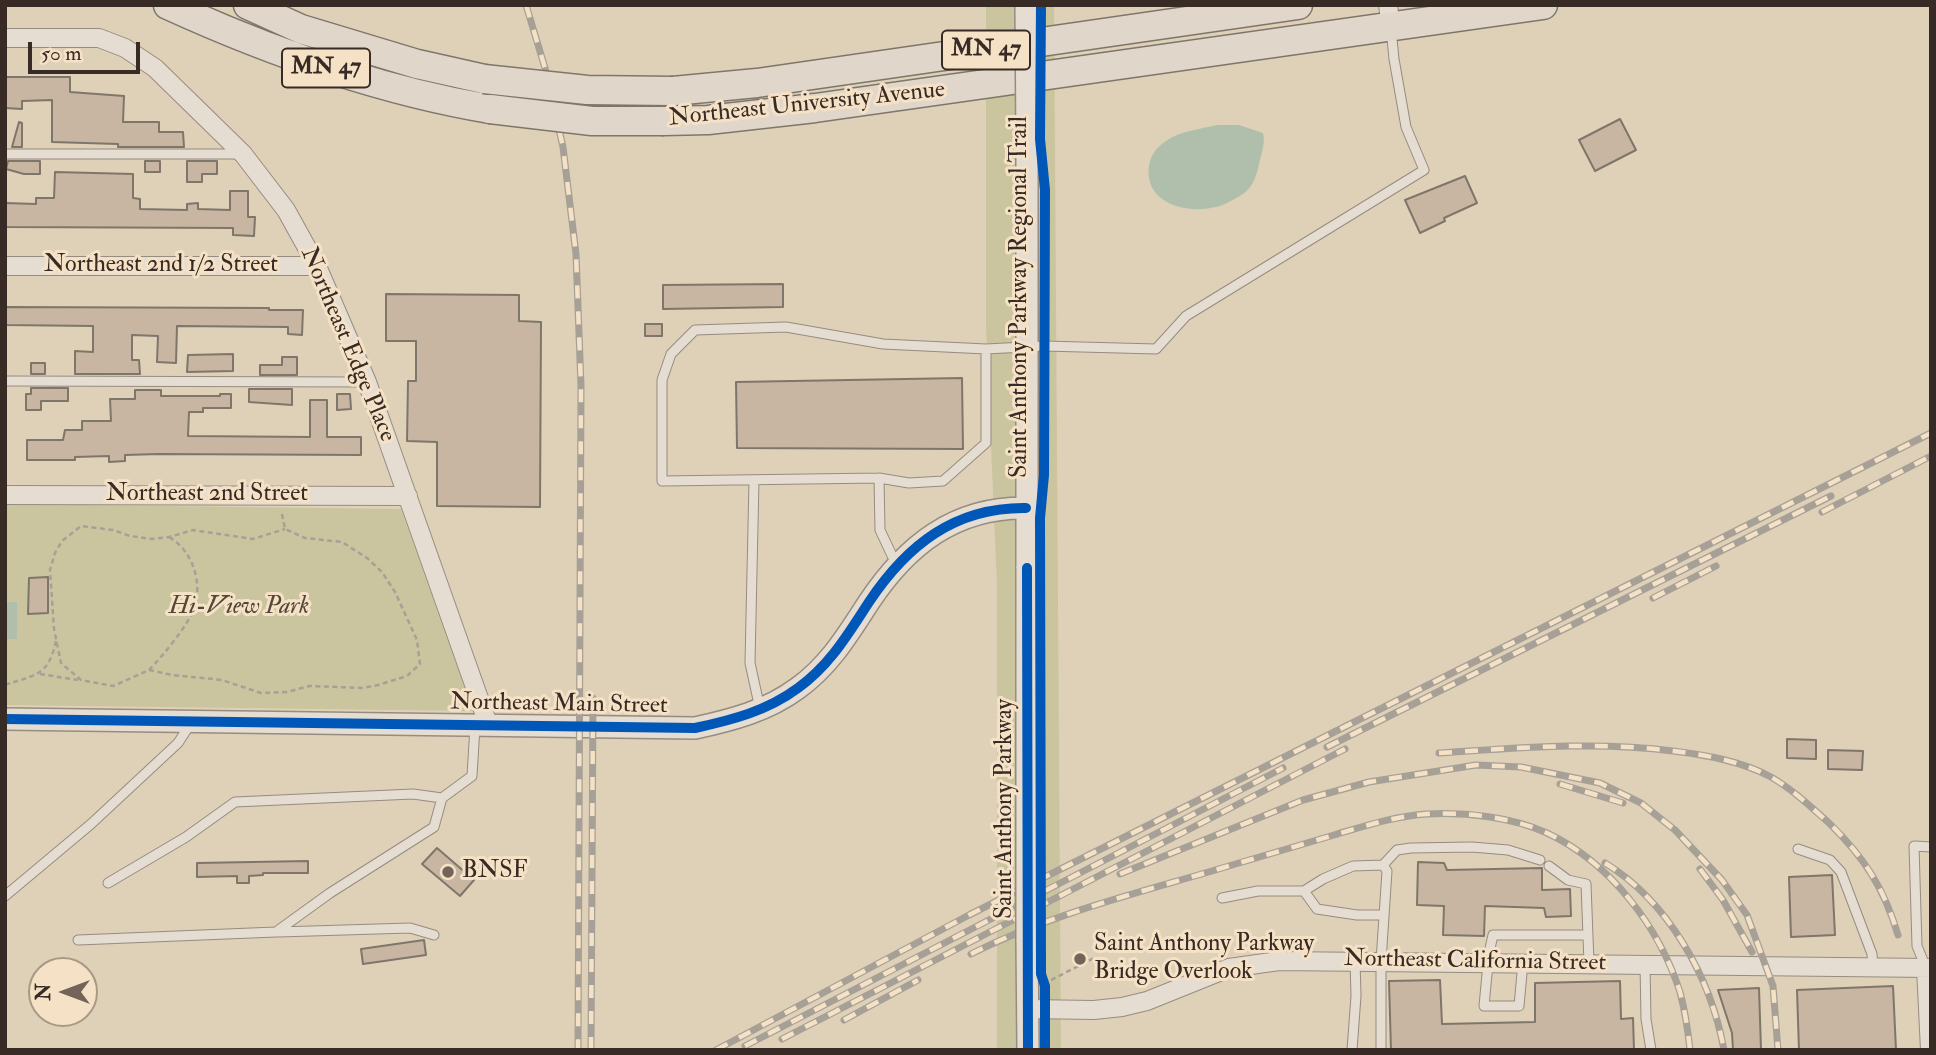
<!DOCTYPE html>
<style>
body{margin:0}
#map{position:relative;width:1936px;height:1055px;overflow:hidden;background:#dfd0b8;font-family:"IM FELL Double Pica",serif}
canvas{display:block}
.frame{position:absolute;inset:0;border:7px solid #382a24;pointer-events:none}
.north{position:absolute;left:28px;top:957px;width:70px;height:70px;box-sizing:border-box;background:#f5e2c6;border:2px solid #a99885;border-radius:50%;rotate:270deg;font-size:19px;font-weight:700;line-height:28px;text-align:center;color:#382a24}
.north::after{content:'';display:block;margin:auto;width:24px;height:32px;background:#726458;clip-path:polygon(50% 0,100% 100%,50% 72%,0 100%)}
.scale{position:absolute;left:28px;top:42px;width:112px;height:32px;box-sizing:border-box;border:4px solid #382a24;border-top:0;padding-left:9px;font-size:21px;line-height:24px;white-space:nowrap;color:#382a24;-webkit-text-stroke:5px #f5e2c6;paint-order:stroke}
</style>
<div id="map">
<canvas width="1936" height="1055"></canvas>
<div class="frame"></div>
<div class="north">N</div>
<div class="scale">50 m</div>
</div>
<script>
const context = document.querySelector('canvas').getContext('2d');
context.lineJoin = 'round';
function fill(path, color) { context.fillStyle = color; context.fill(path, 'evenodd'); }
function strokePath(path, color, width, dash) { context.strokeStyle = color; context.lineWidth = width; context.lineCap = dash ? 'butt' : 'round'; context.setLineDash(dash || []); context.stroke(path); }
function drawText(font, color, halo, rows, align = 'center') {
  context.font = font + ' "IM FELL Double Pica",serif'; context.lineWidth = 6; context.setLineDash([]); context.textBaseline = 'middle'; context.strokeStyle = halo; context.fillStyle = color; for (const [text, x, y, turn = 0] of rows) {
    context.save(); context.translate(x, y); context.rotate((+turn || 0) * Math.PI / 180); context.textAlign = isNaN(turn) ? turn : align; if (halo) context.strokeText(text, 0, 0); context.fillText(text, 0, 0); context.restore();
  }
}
fill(new Path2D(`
 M986,5H1054L1061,1050H997V585L986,329Z
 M5,504L401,509L473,711L5,705Z`), '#cac59e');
fill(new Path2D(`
 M1217,125H1239L1263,133C1266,144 1260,157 1258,169C1252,190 1245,194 1227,203C1198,217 1143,208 1149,166C1151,154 1156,148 1166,141C1180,131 1201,129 1217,125Z
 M5,602H17V639H5Z`), '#afbfab');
const building = new Path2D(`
 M5,77H70V92L124,96L123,122H159V132H183L184,147H118V144L52,142V100L22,101V109L5,108Z
 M1620,119L1636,150L1595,171L1579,140Z
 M19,122L22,123V147H12Z
 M8,161H40V174H24L6,169Z
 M145,161H160V172H145Z
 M187,161H217V174H202V182H187Z
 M55,172L133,174V198L140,199V209L187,210V204L198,203V209L230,210V191H248V217H255L254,236L233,235V228L5,227V203L36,204V198H54Z
 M1465,176L1477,203L1444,218L1445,221L1420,233L1405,200Z
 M783,284V307L663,309V285Z
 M386,294L519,295V321L541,322L540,507L437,506V442L407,441L408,381H416V341H386Z
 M5,307L269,308V310H303L302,335L288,334V327L177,326L176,363L157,362L158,336L132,335V360H139L140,374H75V351L93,352V326L5,325Z
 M645,324H662V336H645Z
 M233,354V371L187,372L188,355Z
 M282,357H297V375H260V365H282Z
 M31,363H45V374H31Z
 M962,378L963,449L737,448L736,382Z
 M31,388H68V401H41V410H26V394H31Z
 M249,389H292V405L249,402Z
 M135,390H161V396H220V394H231V408H203V412H189L188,436L310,437V400H327V437H361V455L159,454L125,455V461L109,462V456L75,457V460H27V440H63L65,430H82V421H111L110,399H135Z
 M337,394H350L351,409L337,410Z
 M48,577V613L28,614L29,578Z
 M1787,739L1816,740V759L1787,758Z
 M1828,750L1863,751L1862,770L1828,769Z
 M437,848L474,880L460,896L422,864Z
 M308,861V873H263V875L249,876V883H237V876L197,877V863Z
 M1418,862L1444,863L1447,870L1542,868V890L1570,889L1571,916L1546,917L1544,908L1485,906L1484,936L1443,935L1444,906L1417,905Z
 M1832,875L1835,935L1791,937L1789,877Z
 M424,940L426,955L363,964L361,949Z
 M1440,980L1442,1024L1535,1022V983L1620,981L1621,1019L1633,1018L1634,1050H1391L1389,981Z
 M1893,986L1896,1050H1799L1797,990Z
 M1759,988L1761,1050H1733L1732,1033L1718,990Z`);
fill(building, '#c8b6a2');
strokePath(building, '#7f766a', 2);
const service = new Path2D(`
 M5,154H241
 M5,381L367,382
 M879,478L662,481V380L671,354L695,330L786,327L883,344L986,349
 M754,480L750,663L760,709
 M896,564L880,530L879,478L909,483L943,481L986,443V349L1044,346L1156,349L1186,316L1424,170L1406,127L1394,59L1391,29
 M1798,849L1830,860L1841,872L1872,954L1873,967
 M1383,865L1397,850L1411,848L1472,847L1508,850L1540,860
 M1549,866L1568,880L1586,884L1589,963
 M108,883L186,837L235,802L413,794L442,798
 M1304,891L1317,909L1357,915H1384
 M5,896L91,824L178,743L191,723
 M1222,898L1258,891H1304L1323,879L1353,866L1383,865L1387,871L1381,961V1050
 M278,932L410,928L434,935
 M78,940L276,932L330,893L434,827L442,798L472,776L475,726
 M1523,962L1519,1006H1484L1489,953L1493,935H1588
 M1645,964L1646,1019L1651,1050
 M1926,968L1917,946L1914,846L1931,847
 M1352,1050L1356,996L1355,961`);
const minor = new Path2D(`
 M1388,5L1391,27
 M5,38H99L125,48L155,68L243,154L286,210L317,266L367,382L488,724
 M5,266H317
 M5,495L408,496
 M1926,968L1930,1050
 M1028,1009L1094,1010L1122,1007L1147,1001L1229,968L1279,961L1931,968`);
const tertiary = new Path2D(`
 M1027,568V139
 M5,719L695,728C732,720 767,711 798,688C830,665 848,634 869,602C907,545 955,507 1026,508
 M1027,940L1028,1050`);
const primary = new Path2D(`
 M168,5C271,52 378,90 490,109
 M248,5L301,29L417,64L484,79
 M673,91L757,83L1298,5
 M664,121L708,120L815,108L1543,5`);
strokePath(service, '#968c7f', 11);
strokePath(minor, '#968c7f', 20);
strokePath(tertiary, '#968c7f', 24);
strokePath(primary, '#7f766a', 31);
strokePath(new Path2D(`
 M282,514L285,529L305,538L342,542L367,558L382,572L395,592L417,640L420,664L407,676L378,685L363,688L309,686L287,692L261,693L222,680L172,675L149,670L113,686L81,680L61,663L54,629L50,570L55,553L62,541L81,526L113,530L130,536L152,539L169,537L193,530L253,539L285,529
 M149,670C162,657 188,625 194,609C203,583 193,551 169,537
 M40,674L78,680
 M5,685C36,674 48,677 56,641
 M1045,986L1053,979L1096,957`), '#a7a097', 2.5, [5, 3.5]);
strokePath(service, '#e5ddd1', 9);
strokePath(minor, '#e5ddd1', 18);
strokePath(tertiary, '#e5ddd1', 21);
strokePath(primary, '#e0d7ca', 28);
const rail = new Path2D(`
 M526,5L545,68L563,147L576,254L581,386L578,1050
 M1822,512L1931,456
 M1653,598L1716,566
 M1327,747L1831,496
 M1439,753C1518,748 1595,741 1673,751C1706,755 1741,761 1771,777C1792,789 1811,807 1829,823C1864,857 1884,888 1898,935
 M1560,784L1623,803
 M1605,863C1669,902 1711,978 1724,1050
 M1700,869L1723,900L1752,952
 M1120,874L1303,800L1369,782L1476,765L1521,767L1600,783L1641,803L1675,830L1722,880L1747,915L1773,986L1778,1050
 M971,954C1050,914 1138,893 1222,868C1259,857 1297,846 1334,835C1365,826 1395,816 1427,814C1466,812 1512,817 1547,833C1611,863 1659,927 1680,992C1685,1011 1688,1031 1690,1050
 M844,1020L918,980
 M782,1039L1345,749
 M745,1046L1283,768
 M591,1050L593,698
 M716,1050L969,915L1931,433`);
strokePath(rail, '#a7a097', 7);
strokePath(rail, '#f5e2c6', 4.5, [13]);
const tertiaryBridge = new Path2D(`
 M1026,5L1027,139
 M1027,940V568`);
const primaryBridge = new Path2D(`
 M484,79L587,90L673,91
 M490,109L592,121H664`);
strokePath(tertiaryBridge, '#968c7f', 24, []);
strokePath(primaryBridge, '#7f766a', 31, []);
strokePath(tertiaryBridge, '#e5ddd1', 21);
strokePath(primaryBridge, '#e0d7ca', 28);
strokePath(new Path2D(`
 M1041,5L1040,139L1045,190L1044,475L1040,518L1041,974L1045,986V1050
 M1027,568L1028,1050
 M5,719L695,728C732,720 767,711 798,688C830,665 848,634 869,602C907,545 955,507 1026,508`), '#0057b8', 10);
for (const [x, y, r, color] of [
 [448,872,7,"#726458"],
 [1080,959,7,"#726458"]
]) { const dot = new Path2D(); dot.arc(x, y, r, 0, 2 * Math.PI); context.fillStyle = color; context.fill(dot); strokePath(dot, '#f5e2c6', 2.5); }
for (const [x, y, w] of [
 [986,50,88],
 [326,68,88]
]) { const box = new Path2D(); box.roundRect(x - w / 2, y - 19.5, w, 39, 5); context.fillStyle = '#f5e2c6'; context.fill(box); strokePath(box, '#382a24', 2); }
drawText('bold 23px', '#382a24', null, [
 ["MN 47",986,50],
 ["MN 47",326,68]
]);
drawText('24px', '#382a24', '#f5e2c6', [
 ["Northeast University Avenue",807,105,-6],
 ["Northeast 2nd 1/2 Street",161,266],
 ["Saint Anthony Parkway Regional Trail",1021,297,-90],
 ["Northeast Edge Place",347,345,67],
 ["Northeast 2nd Street",207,495],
 ["Northeast Main Street",559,705,1],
 ["Saint Anthony Parkway",1006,809,-90],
 ["Northeast California Street",1475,962,1]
]);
drawText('italic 24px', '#524738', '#f5e2c6', [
 ["Hi-View Park",239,608]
]);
drawText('24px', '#382a24', '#f5e2c6', [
 ["BNSF",462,872],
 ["Saint Anthony Parkway",1094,945],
 ["Bridge Overlook",1094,973]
], 'left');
</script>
